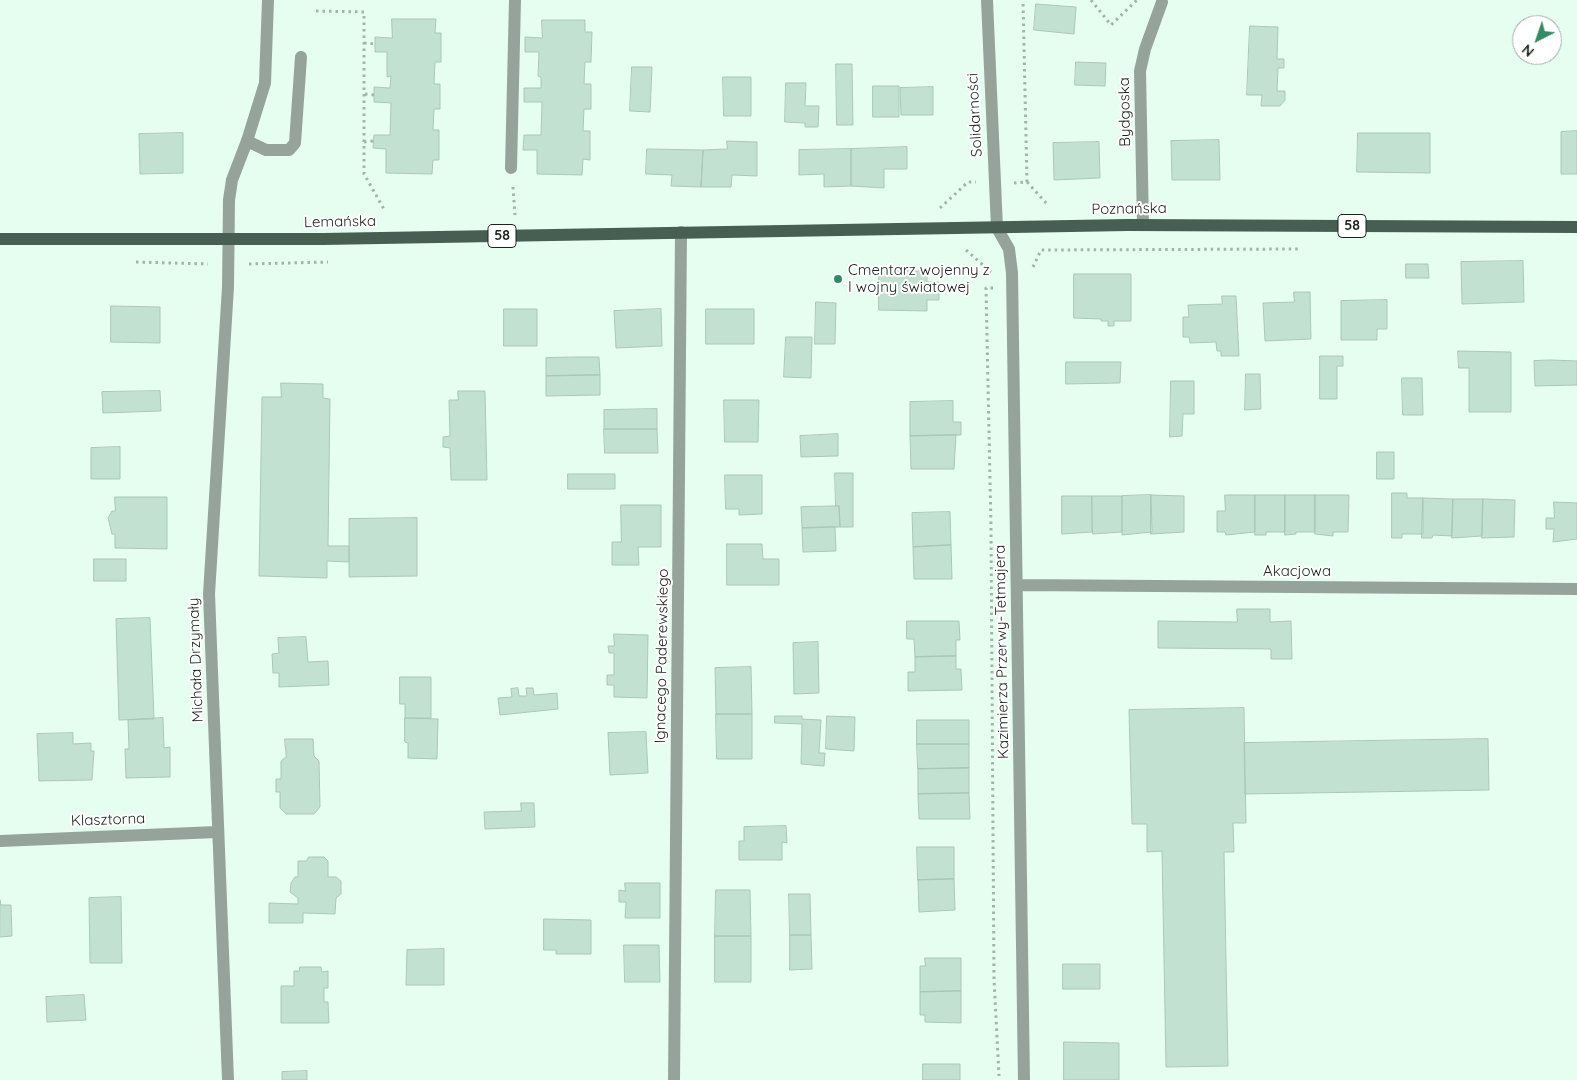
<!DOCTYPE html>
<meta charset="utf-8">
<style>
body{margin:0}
#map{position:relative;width:1577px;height:1080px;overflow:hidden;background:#e6fef0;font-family:Quicksand,sans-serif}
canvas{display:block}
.north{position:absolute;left:1512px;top:15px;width:50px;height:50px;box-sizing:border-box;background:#fff;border:1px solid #a3a7a5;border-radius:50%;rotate:221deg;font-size:14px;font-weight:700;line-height:20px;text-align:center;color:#18241d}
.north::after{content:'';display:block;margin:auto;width:18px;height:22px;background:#308c64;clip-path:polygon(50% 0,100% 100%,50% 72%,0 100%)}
</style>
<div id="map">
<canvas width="1577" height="1080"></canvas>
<div class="north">N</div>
</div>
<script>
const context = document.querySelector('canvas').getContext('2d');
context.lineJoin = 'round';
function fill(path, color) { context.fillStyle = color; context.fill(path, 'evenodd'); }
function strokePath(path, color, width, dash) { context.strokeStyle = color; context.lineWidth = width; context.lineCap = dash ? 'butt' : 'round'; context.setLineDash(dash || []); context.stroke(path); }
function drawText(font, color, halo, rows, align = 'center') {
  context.font = font + ' Quicksand,sans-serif'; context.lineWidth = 4; context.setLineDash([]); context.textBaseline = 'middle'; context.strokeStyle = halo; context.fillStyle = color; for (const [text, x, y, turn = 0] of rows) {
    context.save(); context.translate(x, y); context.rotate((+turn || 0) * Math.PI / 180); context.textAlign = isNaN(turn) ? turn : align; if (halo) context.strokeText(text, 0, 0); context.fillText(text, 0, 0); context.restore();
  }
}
const building = new Path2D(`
 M1036,4L1076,7L1074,34L1034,30Z
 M392,19H436L435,33H441V62H435L434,84H440V109H434L433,130H439V160H433L432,174L386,173V149L373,148L374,135H390L391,103L374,102V87L390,88L391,76L387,77V52H375V37L392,38Z
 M542,20H585V32H592L591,62H585L584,84H591V109H584L583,131H590V160L583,159L582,175L537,174V150H523L524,135H541L542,102H524V88H541V77L538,76L539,52H525V37L542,38Z
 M1250,26L1278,27L1277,59H1284V68H1278L1277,91H1285V100L1280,106H1261L1262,95H1247Z
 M1076,62L1106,63L1105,86L1075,85Z
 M836,64H852L853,125H837Z
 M632,67H652L650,112L630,111Z
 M723,77H751V116H724Z
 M786,83H806L805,106H819L818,127H805V123L785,122Z
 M873,86H899V117H873Z
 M933,87V115H901L900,88Z
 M1577,131V174H1561V132Z
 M183,133V173L140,174L139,134Z
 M1358,133H1430V173L1357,172Z
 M1219,140L1220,180H1172L1171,141Z
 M727,141L757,142V176L732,175L731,187H701L703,150L727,149Z
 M1099,142L1100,178L1054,180L1053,143Z
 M907,147V169H884V188L851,186V149Z
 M647,149L703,150L701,187L671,186L672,175L646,174Z
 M851,149V186L824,187V174L799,175V150Z
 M1523,261L1524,302L1462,304L1461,262Z
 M1406,264H1428L1429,278H1406Z
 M879,271H927V282H939V300H927V311L879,310Z
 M1074,274H1131V321H1114V326H1108V321H1101V319L1074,318Z
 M1294,292H1310L1311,339L1265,341L1263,303L1294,302Z
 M1222,296H1236L1239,356H1221V351H1217L1216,342L1190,343L1189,337H1183V317H1189L1188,305L1222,304Z
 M1387,300V329H1377V340H1341V301Z
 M816,302L836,303L835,344H815Z
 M111,306L160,307V343L111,342Z
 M504,309H537V346H504Z
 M661,309L662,346L616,348L614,311Z
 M706,309H754V344H706Z
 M786,337H812L811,378L784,377Z
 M1458,351L1511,352V412H1469V368H1459Z
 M1320,356H1343V366H1337V399H1320Z
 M575,357H599L600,375L546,376V358Z
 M1551,360L1577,361V385L1535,386L1534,361Z
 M1066,362H1121L1120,383L1066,384Z
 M1246,374H1260L1261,409L1245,410Z
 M600,375V395L546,396V376Z
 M1402,378H1422L1423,415H1403Z
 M1171,381H1194V414H1183L1182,436L1170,437Z
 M281,383L323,384V398L330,399L328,546H349V562L327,561V578L259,576L262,397H281Z
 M160,391L161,411L103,413L102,392Z
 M458,391H485L487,480H451L450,448L443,447V437L450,436L449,400H458Z
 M724,400H759L758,442H725Z
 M953,401V422H961V435L910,436V402Z
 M657,409V429H604V410Z
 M604,429H657L658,453H605Z
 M838,434V456L801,457L800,436Z
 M956,435L954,469H911L910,436Z
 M120,447V479H91V448Z
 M1377,452H1394V479H1377Z
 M835,473H853V527H840L839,506H836Z
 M568,474H615V489H568Z
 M725,475H762V514L739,515V509H726Z
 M1392,493H1407V498H1423V534H1402V538H1392Z
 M1151,495L1184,496V532L1151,534Z
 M1151,495L1152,532L1122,535V496Z
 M1225,495H1255V532L1226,535L1225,532H1217V511H1225Z
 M1255,495H1285V532H1266V535H1255Z
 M1285,495H1315V532H1296V534L1285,535Z
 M1315,495H1349L1348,532H1333V536L1315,534Z
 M1062,496H1092V532L1062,534Z
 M1092,496H1122V532L1093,534Z
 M115,497H167V549L115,548V534H112L108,518L112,511H115Z
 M1423,498L1453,499L1452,536L1433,535L1432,538H1422Z
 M1453,499H1483L1482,536L1452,538Z
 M1483,499L1515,500L1514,537L1482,538Z
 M1554,502L1577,503V539L1553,542L1554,529H1546V518H1554Z
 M621,505H661V547H638L639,565H612V542H621Z
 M836,506H839L840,527L802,528L801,507Z
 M950,512L951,545L913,547L912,513Z
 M417,518V576L349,577V519Z
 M835,527L836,551L803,552L802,528Z
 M727,544H762L763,559H779V585H727Z
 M951,545L952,579H914L913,547Z
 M94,559H126V581H94Z
 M1237,609H1270V622L1291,621L1292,659H1271V649L1158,648V621L1237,622Z
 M150,618L154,719L119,720L116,619Z
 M907,621H959L960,640H956V656L915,657L914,639H907Z
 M614,634L648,635L647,698L614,697V685H607V675H614V653H609L608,646H614Z
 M306,637L308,662L328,661L329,685L279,687V673H273L272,654L279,653L278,638Z
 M818,642L819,693L794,694L793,643Z
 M956,656V669H961L962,690L908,691V672H915V657Z
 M751,667L752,714H716L715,668Z
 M400,677H431V718H405V704H400Z
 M518,688L519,696H527L526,688H533L534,695L557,693L558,709L500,715L498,698L512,697L511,689Z
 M1244,708L1246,823H1233L1234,852H1224L1228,1066L1166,1067L1162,851L1147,852V824H1132L1129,710Z
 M716,714H752V759H717Z
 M775,716H802V719L821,720L819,753H825L824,766L801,764L802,724L775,723Z
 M827,716L855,717L854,751L826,749Z
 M163,718L164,748L170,747V777L126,778L125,749H129L128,720Z
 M405,718L438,719L437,759L408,758V743L405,742Z
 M917,720H969V744H917Z
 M646,732L648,773L610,775L608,733Z
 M73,733V744L91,743V751H94L92,780L39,781L37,734Z
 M285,739H313L314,756L319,761L320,807L314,814H286L280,808V792H276V779H281V761L286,757Z
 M1488,739L1489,790L1245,794L1244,743Z
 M917,744H969V768L918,769Z
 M969,768V793L918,794V769Z
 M969,793L970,819H919L918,794Z
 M521,803H534L535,827L485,829L484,812L521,811Z
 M786,826L787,843L782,842V860H739V841H744V827Z
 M917,847H954V879L918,880Z
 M309,857H324L328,861V877H336L341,881V894L336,898L335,914L303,913V923H269V903L298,904V898L290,892L291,883L295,877H298V861H306Z
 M954,879L955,910L919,912L918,880Z
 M625,883H660V918H625L626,902H619V890L625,891Z
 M716,890H750L751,936H715Z
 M789,894H810L811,935H790Z
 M121,897L122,963H90L89,898Z
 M0,900L1,905H11L12,936L0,937Z
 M544,919L591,920V954H556V950H544Z
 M790,935H811L812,969L790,970Z
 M715,936H751V982H715Z
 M624,945H659L660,982H625Z
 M444,949V985H406L407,950Z
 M925,958H961V991L920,992V966H925Z
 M1063,964H1100V989H1063Z
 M300,967H321L322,972L328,971V988H324V1002H328L329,1023H281V986H294V971H299Z
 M961,991V1023L925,1022V1015H920V992Z
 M84,995L86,1020L47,1022L46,997Z
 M1064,1042L1119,1043V1080H1064Z
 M923,1064H960V1080H923Z
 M307,1071V1080H282V1072Z`);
fill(building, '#c3e1d0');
strokePath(building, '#aac8b8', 1);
strokePath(new Path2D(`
 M1091,0L1111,25L1137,0
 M316,11L364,12V174L385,211
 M364,43L375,44
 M365,94L374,95
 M364,142L373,141
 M1027,182L1048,205
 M1014,183L1027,182L1023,0
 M513,187L515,215
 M940,208L968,182H976
 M966,250L991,272
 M136,262L208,264
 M249,264L328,262
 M1033,267L1041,250L1299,249
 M993,288H986L991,528L994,979L999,1076`), '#a1b5a9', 3, [2.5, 4]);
strokePath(new Path2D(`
 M247,141L266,150H289L295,143L301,57
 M511,168L515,0`), '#96a39b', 12);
strokePath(new Path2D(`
 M987,0L997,228L1009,249L1012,273L1024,1080
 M1143,225L1140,71L1145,49L1162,2
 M1017,585L1577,589
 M0,841L217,832
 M228,1080L209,594L228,287L229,200L232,180L247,141L265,83L268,0
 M674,1080L681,232`), '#96a39b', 12);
strokePath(new Path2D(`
 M0,239H323L1128,225L1577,227`), '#475e52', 12);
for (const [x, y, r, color] of [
 [838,279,5,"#308c64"]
]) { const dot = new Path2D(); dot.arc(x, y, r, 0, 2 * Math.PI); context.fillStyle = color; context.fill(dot); strokePath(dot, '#fff', 2); }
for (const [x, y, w] of [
 [1352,226,28],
 [502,236,28]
]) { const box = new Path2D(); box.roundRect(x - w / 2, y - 11.5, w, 23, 4); context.fillStyle = '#fff'; context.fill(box); strokePath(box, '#18241d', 1); }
drawText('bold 14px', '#18241d', null, [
 ["58",1352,226],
 ["58",502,236]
]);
drawText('15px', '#18241d', '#fff', [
 ["Bydgoska",1125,112,-91],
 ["Solidarności",975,115,-93],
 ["Poznańska",1129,209,-1],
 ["Lemańska",340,222,-1],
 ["Akacjowa",1297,571],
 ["Kazimierza Przerwy-Tetmajera",1002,652,-91],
 ["Ignacego Paderewskiego",662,656,-89],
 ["Michała Drzymały",196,660,-92],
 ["Klasztorna",108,820,-2]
]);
drawText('15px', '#18241d', '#fff', [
 ["Cmentarz wojenny z",848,270],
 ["I wojny światowej",848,287]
], 'left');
</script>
